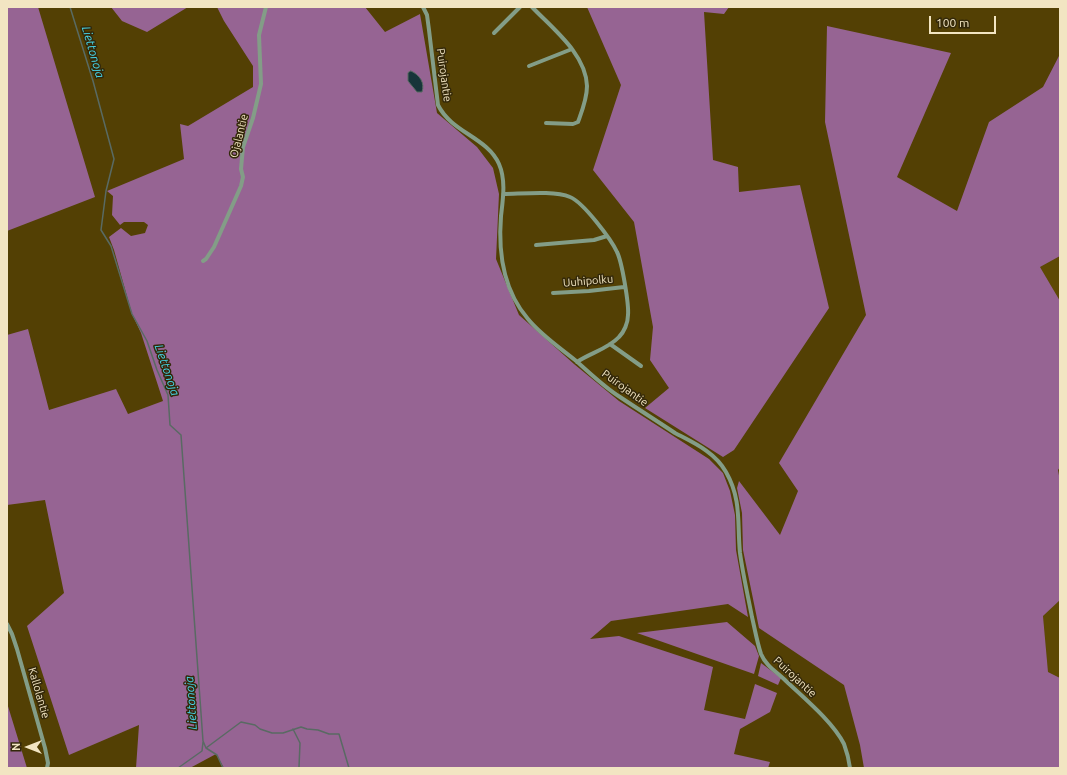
<!DOCTYPE html>
<style>
body{margin:0}
#map{position:relative;width:1067px;height:775px;overflow:hidden;background:#534004;font-family:Ubuntu,sans-serif}
canvas{display:block}
.frame{position:absolute;inset:0;border:8px solid #f2e5c2;pointer-events:none}
.north{position:absolute;left:8px;top:727px;width:40px;height:40px;-webkit-text-stroke:3px #33280a;paint-order:stroke;rotate:270deg;font-size:11px;font-weight:700;line-height:16px;text-align:center;color:#f2e5c2}
.north::after{content:'';display:block;margin:auto;width:14px;height:18px;background:#f2e5c2;clip-path:polygon(50% 0,100% 100%,50% 72%,0 100%)}
.scale{position:absolute;left:929px;top:16px;width:67px;height:18px;box-sizing:border-box;border:2px solid #f2e5c2;border-top:0;padding-left:5px;font-size:12px;line-height:14px;white-space:nowrap;color:#f2e5c2;-webkit-text-stroke:3px #33280a;paint-order:stroke}
</style>
<div id="map">
<canvas width="1067" height="775"></canvas>
<div class="frame"></div>
<div class="north">N</div>
<div class="scale">100 m</div>
</div>
<script>
const context = document.querySelector('canvas').getContext('2d');
context.lineJoin = 'round';
function fill(path, color) { context.fillStyle = color; context.fill(path, 'evenodd'); }
function strokePath(path, color, width, dash) { context.strokeStyle = color; context.lineWidth = width; context.lineCap = dash ? 'butt' : 'round'; context.setLineDash(dash || []); context.stroke(path); }
function drawText(font, color, halo, rows, align = 'center') {
  context.font = font + ' Ubuntu,sans-serif'; context.lineWidth = 3; context.setLineDash([]); context.textBaseline = 'middle'; context.strokeStyle = halo; context.fillStyle = color; for (const [text, x, y, turn = 0] of rows) {
    context.save(); context.translate(x, y); context.rotate((+turn || 0) * Math.PI / 180); context.textAlign = isNaN(turn) ? turn : align; if (halo) context.strokeText(text, 0, 0); context.fillText(text, 0, 0); context.restore();
  }
}
fill(new Path2D(`
 M1060,256V301L1040,267Z
 M1060,600V678L1048,672L1043,616Z`), '#5e4904');
fill(new Path2D(`
 M7,7H38L95,197L7,231Z
 M111,7H188L147,32L122,21Z
 M217,7H365L385,32L420,14L437,113L477,147L493,168L499,194L496,259L519,315L574,364L619,401L709,459L723,473L730,491L735,515L736,550L748,617L728,604L611,621L590,639L619,636L713,667L704,710L745,719L755,684L777,693L770,712L740,729L734,754L770,762L768,768H224L216,754L190,768H136L139,725L69,755L27,626L64,593L45,500L7,505V335L28,329L49,410L116,389L128,414L163,401L141,333L132,314L114,250L109,237L121,228L131,236L145,233L148,225L144,222H124L120,225L112,215L113,196L107,191L184,159L180,124L188,126L253,87V66L224,21Z
 M587,7H729L724,14L704,12L713,160L738,167L739,192L800,185L829,308L734,450L723,457L645,408L669,388L650,360L653,327L634,222L593,170L621,85Z
 M827,26L951,53L897,177L957,211L989,122L1043,87L1060,54V256L1040,267L1060,301V467L1058,470L1060,481V600L1043,616L1048,672L1060,678V768H864L860,745L844,685L759,628L743,550L742,513L737,488L739,481L780,535L798,491L779,463L866,315L825,122Z
 M727,622L755,646L759,656L754,674L637,633Z
 M761,663L781,678L778,685L758,676Z
 M7,703L27,768H7Z`), '#966493');
const water = new Path2D(`
 M411,71C420,75 425,83 422,92H417L408,81V73Z`);
fill(water, '#17353a');
strokePath(water, '#596a63', 1);
strokePath(new Path2D(`
 M70,7L93,81L114,159L106,191L101,230L111,246L132,314L147,341L157,370L168,395L170,425L181,435L203,741L206,748L217,755L223,768
 M293,729L300,743L299,767
 M206,748L241,722L255,725L260,729L272,733H283L301,727L307,729L318,730L329,734H339L349,768
 M178,768L202,751L203,742`), '#596a63', 1.5);
strokePath(new Path2D(`
 M423,7L427,15L429,30L438,105C452,133 487,137 499,164C506,180 503,199 501,216C498,253 503,290 528,319C541,335 559,347 575,360C590,373 604,387 620,397C638,409 657,421 675,433C694,443 715,452 726,472C742,500 737,524 740,553C743,575 748,596 752,617C755,630 757,642 761,654C766,666 777,672 786,681C804,698 833,722 844,744C847,752 849,760 850,768
 M532,7C553,29 586,54 587,86C587,99 582,111 578,122L573,124L546,123
 M494,33L520,7
 M529,66L572,49
 M503,194C520,194 554,190 570,197C583,202 611,239 617,252C622,262 629,304 628,315C628,323 624,332 619,337C608,349 590,353 577,362
 M536,245L594,240L607,236
 M203,261L206,259L214,247L241,186L243,177L241,169L243,147L253,118L261,84L259,35L266,7
 M553,293L589,291L624,287
 M610,344L641,366
 M7,624L12,634L17,649L45,748L48,763L47,768`), '#839d87', 4);
drawText('11px', '#f2e5c2', '#33280a', [
 ["Puirojantie",444,75,82],
 ["Ojalantie",239,136,-76],
 ["Uuhipolku",588,281,-5],
 ["Puirojantie",625,388,36],
 ["Puirojantie",795,677,43],
 ["Kallolantie",39,693,74]
]);
drawText('italic 12px', '#47d7ec', '#33280a', [
 ["Liettonoja",93,52,74],
 ["Liettonoja",167,370,71],
 ["Liettonoja",191,703,-94]
]);
</script>
